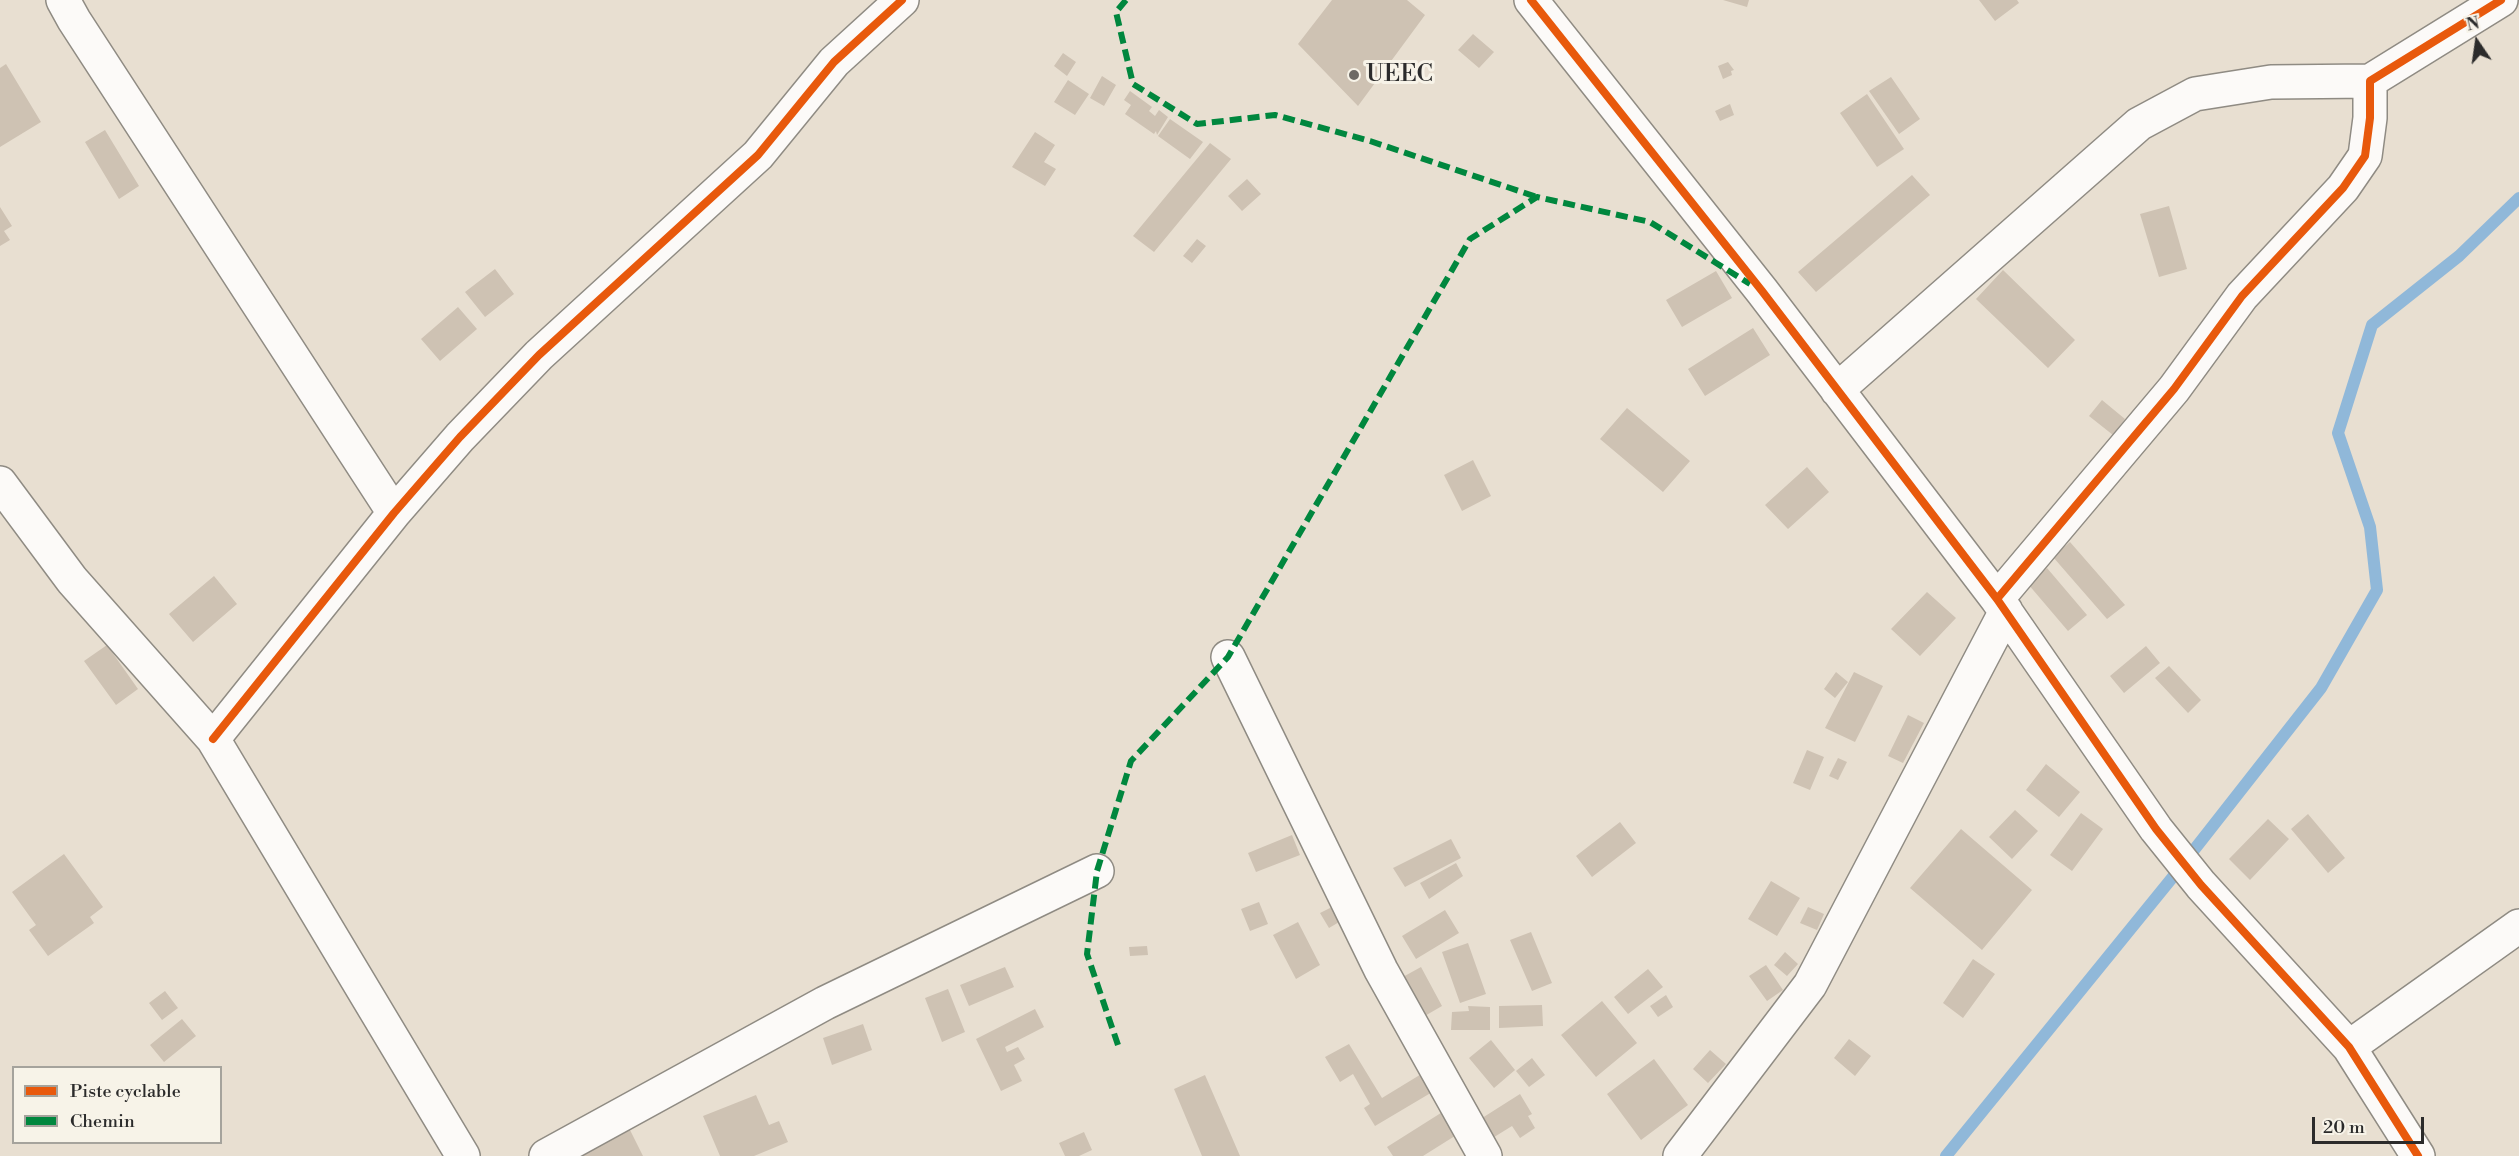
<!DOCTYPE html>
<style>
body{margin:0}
#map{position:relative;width:2519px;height:1156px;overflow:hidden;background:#e8dfd1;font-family:"Libre Bodoni",serif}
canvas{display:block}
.legend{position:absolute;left:12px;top:1066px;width:210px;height:78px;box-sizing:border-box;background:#f7f3e8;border:2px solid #a5a39c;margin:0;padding:8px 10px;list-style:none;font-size:18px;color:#2b2b2b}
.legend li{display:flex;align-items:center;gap:12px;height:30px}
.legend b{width:30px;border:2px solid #a5a39c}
.north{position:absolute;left:2447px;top:12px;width:60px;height:60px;-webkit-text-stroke:4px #f7f3e8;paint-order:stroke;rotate:347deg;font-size:16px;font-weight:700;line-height:24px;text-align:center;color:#2b2b2b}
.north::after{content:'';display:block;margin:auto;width:21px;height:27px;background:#2b2b2b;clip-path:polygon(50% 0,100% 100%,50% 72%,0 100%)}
.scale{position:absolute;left:2312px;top:1117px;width:112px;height:27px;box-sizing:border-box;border:3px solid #2b2b2b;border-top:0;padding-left:8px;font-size:18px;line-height:21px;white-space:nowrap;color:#2b2b2b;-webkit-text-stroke:4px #f7f3e8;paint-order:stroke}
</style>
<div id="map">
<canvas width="2519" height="1156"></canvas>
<ul class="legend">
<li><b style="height:8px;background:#e8590c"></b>Piste cyclable</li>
<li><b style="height:8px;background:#00873e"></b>Chemin</li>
</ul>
<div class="north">N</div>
<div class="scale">20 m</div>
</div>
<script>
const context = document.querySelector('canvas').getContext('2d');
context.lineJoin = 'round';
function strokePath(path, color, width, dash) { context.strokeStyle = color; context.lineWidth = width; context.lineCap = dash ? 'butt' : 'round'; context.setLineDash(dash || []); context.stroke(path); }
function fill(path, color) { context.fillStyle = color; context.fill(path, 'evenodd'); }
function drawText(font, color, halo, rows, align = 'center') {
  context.font = font + ' "Libre Bodoni",serif'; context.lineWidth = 6; context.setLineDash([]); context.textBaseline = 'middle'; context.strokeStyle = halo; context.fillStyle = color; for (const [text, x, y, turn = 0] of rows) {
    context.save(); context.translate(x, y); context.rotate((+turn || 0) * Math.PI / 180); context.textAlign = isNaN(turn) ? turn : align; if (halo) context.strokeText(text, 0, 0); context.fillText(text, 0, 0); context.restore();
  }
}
strokePath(new Path2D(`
 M1946,1156L2172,878L2321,688L2377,590L2370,527L2338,433L2372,325L2459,256L2519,198`), '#90b8d9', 12);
fill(new Path2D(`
 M1332,0H1407L1425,15L1358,106L1298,44Z
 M1723,0H1749L1747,7Z
 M1979,0H2017L2019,3L1995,21Z
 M1473,34L1494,52L1479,68L1458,50Z
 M1063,53L1076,62L1067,76L1054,66Z
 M1728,62L1734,70L1731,71L1732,75L1723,79L1718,66Z
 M6,64L41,122L0,147V68Z
 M1102,76L1116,85L1104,106L1090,98Z
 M1891,77L1920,119L1899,134L1869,91Z
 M1068,80L1089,94L1075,115L1054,102Z
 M1130,91L1152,107L1149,111L1155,116L1159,110L1168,117L1157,135L1156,131L1154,134L1125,114L1131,105L1124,100Z
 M1867,94L1904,149L1877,167L1840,113Z
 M1730,104L1734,115L1720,121L1715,111Z
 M1170,119L1203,142L1190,159L1158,136Z
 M105,130L139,186L119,199L85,142Z
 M1035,132L1055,145L1044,162L1056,169L1045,186L1012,167Z
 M1210,143L1231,159L1154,252L1133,236Z
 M1912,175L1930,195L1816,292L1798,272Z
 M1247,179L1261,194L1242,211L1228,196Z
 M2169,206L2187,269L2159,277L2140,214Z
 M0,207L12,226L4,231L10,240L0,246Z
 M1197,239L1206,246L1192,263L1183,256Z
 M495,269L514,294L485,317L465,292Z
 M2003,270L2075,340L2048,368L1976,299Z
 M1716,271L1732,298L1682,327L1666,300Z
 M458,307L477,329L440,361L421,339Z
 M1753,328L1770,355L1705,396L1688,369Z
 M2102,400L2125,419L2113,435L2089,416Z
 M1627,408L1690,461L1663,492L1600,439Z
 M1473,460L1491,496L1462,511L1444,475Z
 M1807,467L1829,492L1788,529L1765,505Z
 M2070,542L2125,605L2107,619L2053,557Z
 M2047,568L2087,615L2068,631L2028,584Z
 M214,576L237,604L193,642L169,614Z
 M1927,592L1956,618L1920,656L1891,629Z
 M107,645L138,689L116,705L84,661Z
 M2146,646L2160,663L2124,693L2110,676Z
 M2169,666L2201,700L2188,713L2155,678Z
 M1836,672L1848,682L1835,698L1824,689Z
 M1854,672L1883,686L1855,742L1825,728Z
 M1908,715L1924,723L1903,763L1888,756Z
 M1807,750L1824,757L1810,790L1793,783Z
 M1838,758L1847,762L1838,780L1829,776Z
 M2046,764L2080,792L2059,817L2026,790Z
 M2015,810L2038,831L2012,859L1989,837Z
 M2081,813L2103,829L2072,871L2050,855Z
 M2308,814L2345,858L2328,873L2291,829Z
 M2268,819L2289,839L2250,880L2229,859Z
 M1620,822L1636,843L1592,877L1576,856Z
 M1961,829L2032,890L1982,950L1910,888Z
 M1292,835L1300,855L1256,872L1248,853Z
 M1451,839L1461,858L1405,887L1393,868Z
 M64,854L103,907L90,917L94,923L48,956L29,930L36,925L12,892Z
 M1456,863L1463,876L1429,899L1420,883Z
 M1771,881L1800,898L1777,936L1748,919Z
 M1259,902L1268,924L1250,931L1241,909Z
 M1338,904L1346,918L1329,928L1320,913Z
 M1808,907L1824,914L1817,930L1800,923Z
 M1445,910L1459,933L1416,959L1402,936Z
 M1298,922L1320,965L1296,979L1273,935Z
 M1531,932L1552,983L1532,991L1510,940Z
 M1468,943L1486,994L1460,1003L1442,952Z
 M1147,946L1148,955L1130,956L1129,947Z
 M1785,952L1798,964L1787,976L1774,965Z
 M1973,959L1995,974L1963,1018L1943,1003Z
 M1766,965L1783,990L1767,1001L1749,976Z
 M1005,967L1014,987L969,1006L960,985Z
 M1421,967L1442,1006L1423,1017L1401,978Z
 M1648,969L1663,987L1628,1014L1614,997Z
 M948,989L965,1032L942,1042L925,998Z
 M165,991L178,1008L162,1020L149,1003Z
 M1666,995L1673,1007L1658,1017L1650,1006Z
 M1602,1001L1637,1043L1596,1077L1561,1035Z
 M1542,1005L1543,1026L1499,1028V1006Z
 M1468,1006L1490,1007V1030H1451L1452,1012L1469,1011Z
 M1035,1009L1044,1027L1005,1047L1007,1052L1018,1047L1025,1059L1014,1065L1022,1081L1001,1091L976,1039Z
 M182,1019L196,1036L164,1062L150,1045Z
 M863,1024L872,1050L832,1065L823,1038Z
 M1849,1039L1871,1056L1855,1076L1834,1058Z
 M1491,1040L1515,1070L1494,1088L1469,1058Z
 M1349,1044L1382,1098L1423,1073L1434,1091L1375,1126L1364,1108L1370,1104L1353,1074L1340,1082L1325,1057Z
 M1710,1050L1726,1064L1708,1083L1693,1069Z
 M1532,1058L1545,1075L1529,1087L1516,1071Z
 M1654,1059L1688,1105L1641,1140L1607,1094Z
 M1205,1075L1240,1156H1202L1174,1089Z
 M1520,1094L1532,1114L1528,1116L1535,1128L1520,1138L1512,1126L1491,1139L1479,1120Z
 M756,1095L769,1125L779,1121L788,1142L754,1156H720L703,1116Z
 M1444,1111L1458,1134L1423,1156H1393L1387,1147Z
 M627,1124L643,1156H567Z
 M1084,1132L1092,1150L1079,1156H1065L1059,1143Z`), '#cec2b3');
const minor = new Path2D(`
 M63,0L74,20L394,513
 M1531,0L1762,291L1997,599L2156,829L2201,885L2349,1047L2418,1156
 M1837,390L2139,124L2195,94L2271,82L2370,81
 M0,483L72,580L213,739L463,1156
 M1997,599L2174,389L2242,296L2343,188L2365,156L2370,118V81L2501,0
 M1228,657L1381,970L1485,1156
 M213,739L394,513L460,437L539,355L758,155L834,62L902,0
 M2349,1047L2519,926
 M546,1156L825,1003L1097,871
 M1680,1156L1810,985L2006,611`);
strokePath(minor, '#8f8b83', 36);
strokePath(minor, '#fcfaf8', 33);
strokePath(new Path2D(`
 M1126,0L1116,12L1133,84L1197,124L1275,115L1370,141L1537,197
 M1118,1045L1087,954L1097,871L1131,761L1228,657L1470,239L1537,197L1650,222L1750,284`), '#00873e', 6, [12, 6]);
strokePath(new Path2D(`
 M1531,0L1762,291L1997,599L2156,829L2201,885L2349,1047L2418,1156
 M1997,599L2174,389L2242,296L2343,188L2365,156L2370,118V81L2501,0
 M213,739L394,513L460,437L539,355L758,155L834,62L902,0`), '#e8590c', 8);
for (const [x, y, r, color] of [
 [1354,75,6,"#6d6a65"]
]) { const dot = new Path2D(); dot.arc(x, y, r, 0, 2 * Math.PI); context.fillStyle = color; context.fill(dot); strokePath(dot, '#f7f3e8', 2); }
drawText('24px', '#2b2b2b', '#f7f3e8', [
 ["UEEC",1366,75]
], 'left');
</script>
